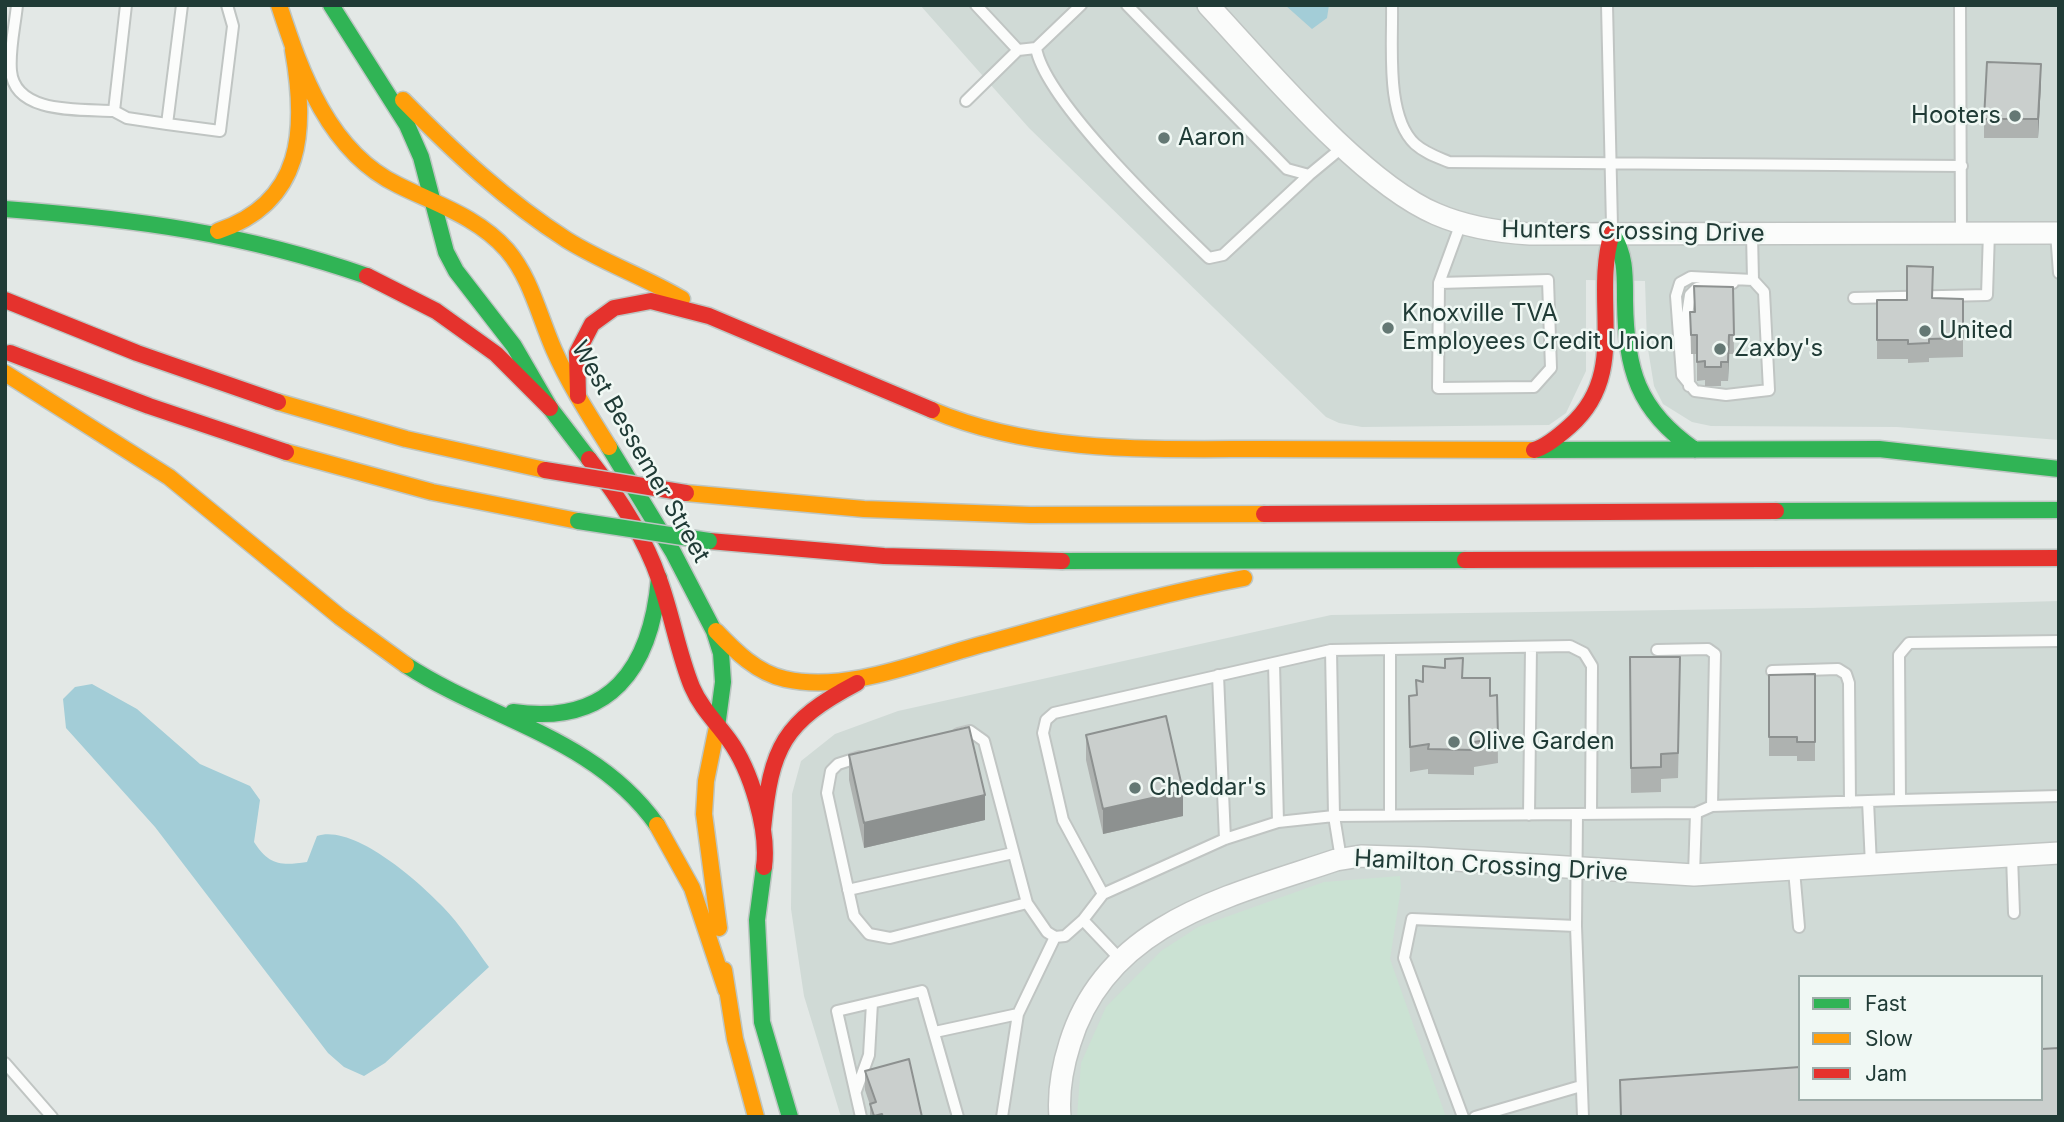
<!DOCTYPE html>
<style>
body{margin:0}
#map{position:relative;width:2064px;height:1122px;overflow:hidden;background:#e3e8e6;font-family:Inter,sans-serif}
canvas{display:block}
.frame{position:absolute;inset:0;border:7px solid #203b36;pointer-events:none}
.legend{position:absolute;left:1798px;top:975px;width:245px;height:126px;box-sizing:border-box;background:#f0f8f4;border:2px solid #9daca8;margin:0;padding:9px 12px;list-style:none;font-size:21px;color:#203b36}
.legend li{display:flex;align-items:center;gap:14px;height:35px}
.legend b{width:35px;border:2px solid #9daca8}
</style>
<div id="map">
<canvas width="2064" height="1122"></canvas>
<div class="frame"></div>
<ul class="legend">
<li><b style="height:9px;background:#30b455"></b>Fast</li>
<li><b style="height:9px;background:#ff9f0a"></b>Slow</li>
<li><b style="height:9px;background:#e5322d"></b>Jam</li>
</ul>
</div>
<script>
const context = document.querySelector('canvas').getContext('2d');
context.lineJoin = 'round';
function fill(path, color) { context.fillStyle = color; context.fill(path, 'evenodd'); }
function strokePath(path, color, width, dash) { context.strokeStyle = color; context.lineWidth = width; context.lineCap = dash ? 'butt' : 'round'; context.setLineDash(dash || []); context.stroke(path); }
function drawText(font, color, halo, rows, align = 'center') {
  context.font = font + ' Inter,sans-serif'; context.lineWidth = 5; context.setLineDash([]); context.textBaseline = 'middle'; context.strokeStyle = halo; context.fillStyle = color; for (const [text, x, y, turn = 0] of rows) {
    context.save(); context.translate(x, y); context.rotate((+turn || 0) * Math.PI / 180); context.textAlign = isNaN(turn) ? turn : align; if (halo) context.strokeText(text, 0, 0); context.fillText(text, 0, 0); context.restore();
  }
}
fill(new Path2D(`
 M920,5H2059V440L1897,427L1711,426L1692,422L1663,404L1654,386L1647,343L1645,281L1586,280V371L1566,413L1549,425L1362,427L1339,423L1326,417L1029,128Z
 M2059,601V1117H841L804,996L791,909L792,794L801,761L835,734L898,711L1331,615L1809,608ZM1800,977H2041V1099H1800Z`), '#d0dad6');
fill(new Path2D(`
 M1400,876L1401,888L1390,959L1446,1117H1077L1081,1063L1106,1007L1161,951L1198,927L1324,882Z`), '#cbe2d3');
fill(new Path2D(`
 M1285,5H1329L1327,18L1312,29Z
 M92,684L137,709L200,764L250,786L260,800L254,842C269,865 280,866 307,862L317,836C354,824 418,881 443,907C460,924 474,947 489,967L385,1063L364,1076L344,1067L328,1053L155,827L66,728L63,699L75,687Z`), '#a3cdd7');
const lane = new Path2D(`
 M17,5C15,26 9,50 11,71C15,115 82,109 114,111
 M126,5L114,111L127,118L167,124
 M182,5L167,124L220,131L233,26L227,5
 M976,5L1018,50
 M1127,5L1287,169L1309,175L1344,146
 M1392,5C1393,44 1385,116 1415,144C1425,153 1437,157 1449,162L1962,166
 M1607,5L1612,226
 M1960,5L1961,232
 M1036,48C1045,101 1167,217 1209,258L1223,255L1309,175
 M966,101L1018,50L1036,48L1081,5
 M2056,233L2059,273
 M1752,234L1753,280L1764,292L1769,390L1726,395L1695,391L1682,375L1676,296L1680,283L1691,277L1753,280
 M1439,283L1548,280L1551,368L1534,387L1438,388L1439,283L1461,223
 M1854,298L1987,295L1989,232
 M1689,386L1687,315L1690,295L1697,288L1733,283
 M2059,641L1909,643L1899,655L1900,800L2059,796
 M1331,650L1334,816L1278,822L1225,839L1103,894L1063,820L1043,733L1046,720L1054,713L1331,650L1570,646L1584,653L1592,666L1591,814
 M1657,650L1708,649L1715,654L1712,806
 M1274,663L1278,822
 M1772,671L1838,669L1846,674L1849,683L1850,802
 M1218,675L1225,839
 M958,734L970,731L984,741L1027,903L1047,932L1055,937L1065,936L1083,920
 M860,757L838,764L831,771L827,793L854,916L869,934L890,938L1027,903
 M1868,801L1871,865
 M1577,814L1576,926L1583,1117
 M1390,815V649
 M1529,815L1531,647
 M2012,856L2014,913
 M1341,859L1334,816L1696,813
 M1794,870L1799,927
 M1694,875L1696,813L1712,806L1900,800
 M848,890L1013,853
 M1103,894L1083,920L1119,958
 M935,1032L1018,1014L1055,937
 M5,1063L52,1117
 M856,1091L869,1055L872,1003
 M861,1117L837,1011L922,991L958,1117
 M1002,1117L1018,1014
 M1463,1117L1404,958L1412,919L1576,926
 M1475,1117L1581,1086`);
const street = new Path2D(`
 M1208,5C1265,66 1361,182 1436,214C1466,227 1497,232 1530,234L2059,233
 M1060,1117C1058,1093 1063,1065 1070,1043C1107,922 1230,896 1336,860L1361,856L1423,858L1694,875L2059,853`);
const fast = new Path2D(`
 M331,5L407,125L421,157L446,252L456,271L514,346L550,408L589,459
 M5,209C135,219 243,233 367,276
 M1612,233C1626,256 1625,275 1625,301C1626,369 1637,410 1695,450
 M609,447L673,552L714,631L721,653L723,682L717,727
 M1537,450L1879,449L2059,469
 M1776,511L2059,510
 M1062,561L1465,560
 M406,665C490,720 596,738 657,825
 M513,712C610,726 651,669 659,578
 M764,867L757,920L762,1022L790,1117`);
const slow = new Path2D(`
 M279,5C301,73 329,152 398,185C436,204 478,217 507,250C531,278 539,316 554,350C569,384 589,415 609,447
 M403,100C453,151 506,201 567,240C604,263 645,277 682,299
 M218,231C304,202 307,129 293,50
 M5,373L169,477L340,617L406,665
 M278,402L406,439L545,470
 M932,410C1035,454 1152,449 1262,449C1353,450 1444,450 1534,450
 M286,452L432,492L578,521
 M686,493L864,509L1030,515L1264,514
 M716,631C735,651 757,673 785,679C846,693 918,662 976,646C1065,622 1153,595 1244,578
 M717,727L706,781L704,814L719,928
 M657,825L692,888L726,990
 M724,970L735,1039L756,1117`);
const jam = new Path2D(`
 M367,276L436,311L496,354L550,408
 M5,300L137,353L278,402
 M10,353L149,406L286,452
 M578,396L577,353L592,324L614,308L651,301L709,316L932,410
 M1534,450C1546,447 1560,435 1570,426C1630,373 1591,301 1612,233
 M589,459C618,496 644,535 659,579C672,614 678,653 692,687C701,708 716,722 729,740C751,770 769,830 764,867
 M1264,514L1776,511
 M709,541L884,556L1062,561
 M1465,560L2059,558
 M763,829C771,747 783,722 857,683`);
strokePath(lane, '#c0c5c3', 14);
strokePath(street, '#c0c5c3', 24);
strokePath(fast, '#bec6c3', 19);
strokePath(slow, '#bec6c3', 19);
strokePath(jam, '#bec6c3', 19);
strokePath(lane, '#fbfcfb', 10);
strokePath(street, '#fbfcfb', 21);
strokePath(fast, '#30b455', 16);
strokePath(slow, '#ff9f0a', 16);
strokePath(jam, '#e5322d', 16);
const fastBridge = new Path2D(`
 M578,521L709,541`);
const jamBridge = new Path2D(`
 M545,470L686,493`);
strokePath(fastBridge, '#bbc5c3', 19, []);
strokePath(jamBridge, '#bbc5c3', 19, []);
strokePath(fastBridge, '#30b455', 16);
strokePath(jamBridge, '#e5322d', 16);
fill(new Path2D(`
 M2041,83L2038,138H1984V119Z
 M1694,286L1733,287L1734,354H1729L1728,381H1721V386H1705V380L1697,381V354H1691L1690,312H1694Z
 M1933,298L1963,299V357L1929,358V362L1908,363V359H1877V300Z
 M1630,657L1680,682L1678,778L1661,779V792L1631,793Z
 M1815,674V761H1797V756H1769V675Z
 M1463,678L1490,696L1497,695L1498,763L1474,767V775L1428,774V769L1410,772L1409,696L1416,695V680L1423,682Z
 M1086,735L1183,816L1103,834L1086,760Z
 M849,755L985,820L864,848L849,780Z
 M865,1071L922,1117H870V1105L865,1090Z`), '#aeb2b0');
fill(new Path2D(`
 M2041,64V83L2038,138V119Z
 M1729,335V354L1728,381V362Z
 M1183,791V816L1103,834V809Z
 M985,795V820L864,848V823Z`), '#8d9190');
const building = new Path2D(`
 M1987,62L2041,64L2038,119H1984Z
 M1907,266L1933,267L1932,298L1963,299V338L1929,339V343L1908,344V340H1877V300H1907Z
 M1694,286L1733,287L1734,335H1729L1728,362H1721V367H1705V361L1697,362V335H1691L1690,312H1695Z
 M1630,657H1680L1678,753L1661,754V767L1631,768Z
 M1463,658L1462,678H1490V696L1497,695L1498,738L1474,742V750L1428,749L1429,744L1410,747L1409,696L1417,695L1416,680L1423,682V666L1445,668V659Z
 M1815,674V742H1797V737H1769V675Z
 M1166,716L1183,791L1103,809L1086,735Z
 M969,727L985,795L864,823L849,755Z
 M2059,1048V1117H1621L1620,1080L1800,1067V1099H2041V1049Z
 M909,1059L922,1117H883L882,1114L874,1116L870,1104L876,1102L865,1071Z`);
fill(building, '#cacfcd');
strokePath(building, '#8d9190', 2);
for (const [x, y, r, color] of [
 [2015,116,7,"#647874"],
 [1164,138,7,"#647874"],
 [1388,328,7,"#647874"],
 [1925,331,7,"#647874"],
 [1720,349,7,"#647874"],
 [1454,742,7,"#647874"],
 [1135,788,7,"#647874"]
]) { const dot = new Path2D(); dot.arc(x, y, r, 0, 2 * Math.PI); context.fillStyle = color; context.fill(dot); strokePath(dot, '#f0f8f4', 2.5); }
drawText('24px', '#203b36', '#f0f8f4', [
 ["Hooters",2001,116,"right"],
 ["Aaron",1178,138],
 ["Knoxville TVA",1402,314],
 ["Employees Credit Union",1402,342],
 ["United",1939,331],
 ["Zaxby's",1734,349],
 ["Olive Garden",1468,742],
 ["Cheddar's",1149,788]
], 'left');
drawText('24px', '#203b36', '#f0f8f4', [
 ["Hunters Crossing Drive",1633,232,1],
 ["West Bessemer Street",640,452,60],
 ["Hamilton Crossing Drive",1491,866,3]
]);
</script>
